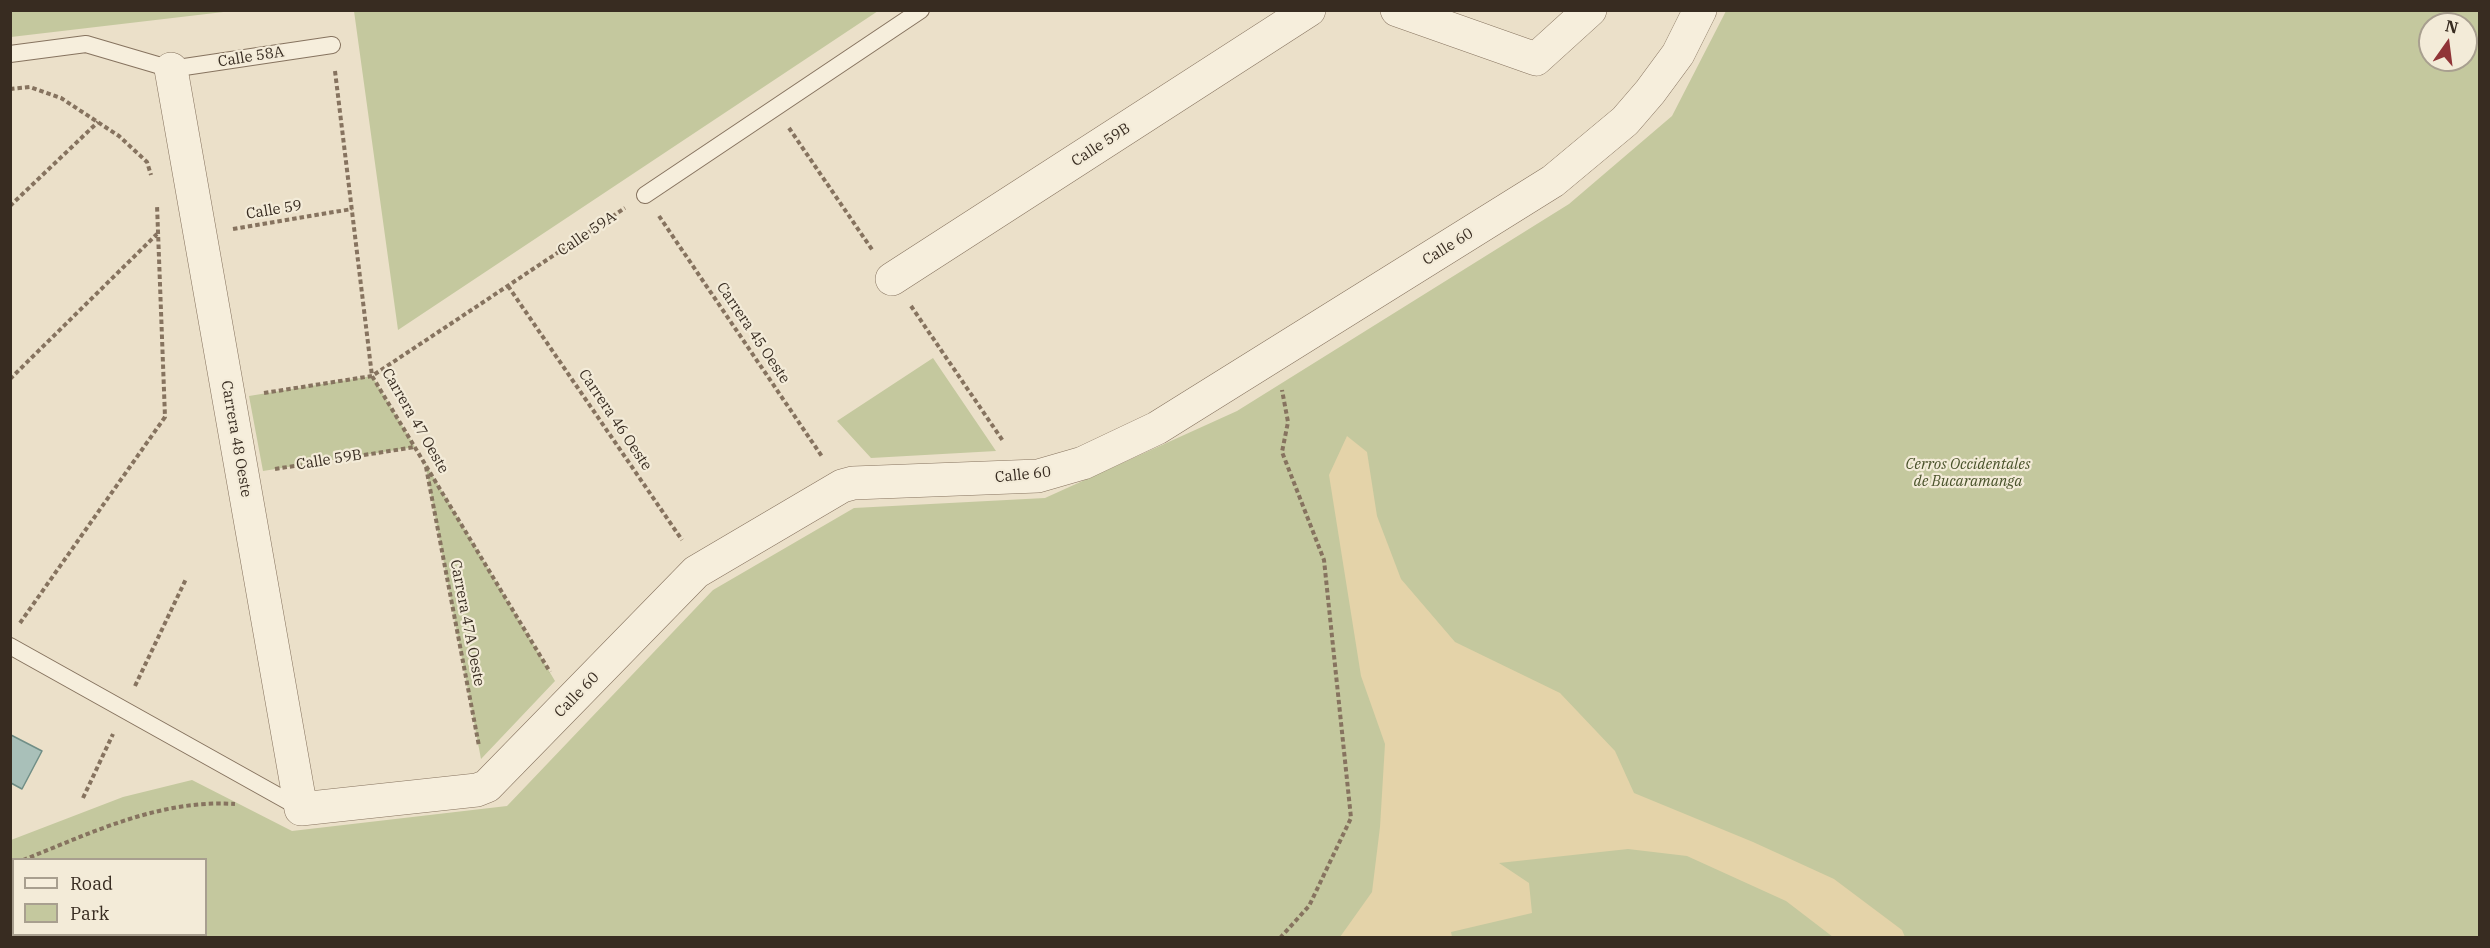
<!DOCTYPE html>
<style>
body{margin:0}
#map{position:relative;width:2490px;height:948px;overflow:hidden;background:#ebe0c9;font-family:"IBM Plex Serif",serif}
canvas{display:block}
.frame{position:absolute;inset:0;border:12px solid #382c21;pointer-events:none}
.legend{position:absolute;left:12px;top:858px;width:195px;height:78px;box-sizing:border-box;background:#f3ebd8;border:2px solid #a89f8f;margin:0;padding:8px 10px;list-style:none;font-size:18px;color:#382c21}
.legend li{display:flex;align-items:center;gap:12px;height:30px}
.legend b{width:30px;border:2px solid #a89f8f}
.north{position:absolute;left:2418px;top:12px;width:60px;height:60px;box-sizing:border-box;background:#f3ebd8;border:2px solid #a89f8f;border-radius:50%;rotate:14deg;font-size:16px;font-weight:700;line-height:24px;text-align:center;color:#382c21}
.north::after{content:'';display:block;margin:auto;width:21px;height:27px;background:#903437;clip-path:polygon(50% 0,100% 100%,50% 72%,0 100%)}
</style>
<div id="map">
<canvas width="2490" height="948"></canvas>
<div class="frame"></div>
<ul class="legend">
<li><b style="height:8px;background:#f6eedc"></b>Road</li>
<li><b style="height:16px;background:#c4c89e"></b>Park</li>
</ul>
<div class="north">N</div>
</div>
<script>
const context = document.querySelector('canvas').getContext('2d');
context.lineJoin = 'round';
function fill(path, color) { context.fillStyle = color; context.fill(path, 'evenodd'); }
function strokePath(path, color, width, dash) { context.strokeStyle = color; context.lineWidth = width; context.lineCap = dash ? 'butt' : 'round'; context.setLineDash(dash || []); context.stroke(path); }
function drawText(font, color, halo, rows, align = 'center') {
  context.font = font + ' "IBM Plex Serif",serif'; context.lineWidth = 4.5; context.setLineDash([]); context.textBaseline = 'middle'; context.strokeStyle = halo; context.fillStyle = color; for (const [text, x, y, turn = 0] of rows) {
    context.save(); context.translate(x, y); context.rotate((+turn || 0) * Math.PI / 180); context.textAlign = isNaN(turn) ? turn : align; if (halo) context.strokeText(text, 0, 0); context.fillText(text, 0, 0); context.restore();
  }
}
fill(new Path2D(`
 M11,10H232V11L11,37Z
 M354,11V10L878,11L398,330Z
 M1726,11H2479V937L11,938V840L123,797L192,780L292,831L507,806L713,590L854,508L1045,498L1237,411L1569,204L1672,116ZM2430,24H2466V60H2430ZM14,860H206V934H14Z
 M933,358L996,451L871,458L837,421Z
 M372,376L415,447L263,471L249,396Z
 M425,463L555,681L481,759Z`), '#c4c89e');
fill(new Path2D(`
 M1347,436L1367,452L1377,516L1401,579L1455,642L1560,693L1615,751L1634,793L1753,842L1834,879L1902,930L1905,937H1833L1786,901L1687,856L1628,849L1499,863L1529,883L1532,913L1451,932L1452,937H1340L1372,892L1380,827L1385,744L1361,676L1329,475Z`), '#e4d3a9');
const water = new Path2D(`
 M11,735L42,751L22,789L11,783Z`);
fill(water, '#a9c0b9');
strokePath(water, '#708e86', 1.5);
const service = new Path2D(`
 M10,54L86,44L171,69L332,45
 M645,195L921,10
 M10,646L300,808`);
const minor = new Path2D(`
 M1397,10L1536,59L1590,10
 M892,279L1309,10`);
const tertiary = new Path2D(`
 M171,69L301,809L477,790L487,786L696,572L842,486L853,483L1038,476L1083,463L1157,428L1553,181L1625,121L1650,92L1678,54L1700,10`);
strokePath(service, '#86735f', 18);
strokePath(minor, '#86735f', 34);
strokePath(tertiary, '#86735f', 34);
strokePath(new Path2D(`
 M335,71L372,376L550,672
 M10,89L30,87L61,98L119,136L147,162L151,175
 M789,128L873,251
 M10,206L98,122
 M659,216L823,458
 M233,229L352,209
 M508,286L682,540
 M911,306L1003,441
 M10,379L157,234
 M264,393L372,376L625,208
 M426,467L479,746
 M275,469L415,447
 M20,623L165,417L157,205
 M135,686L186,579
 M83,798L113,734
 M23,860C91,833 160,799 235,804
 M10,864L14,863
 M1280,938L1309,906L1351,818L1324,560L1282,452L1288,422L1282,390`), '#86735f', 4, [4.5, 3]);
strokePath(service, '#f6eedc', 16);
strokePath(minor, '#f6eedc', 33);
strokePath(tertiary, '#f6eedc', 33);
drawText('15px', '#382c21', '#f3ebd8', [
 ["Calle 58A",251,57,-9],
 ["Calle 59B",1101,145,-33],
 ["Calle 59",274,210,-9],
 ["Calle 59A",587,234,-34],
 ["Calle 60",1448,247,-32],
 ["Carrera 45 Oeste",753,333,56],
 ["Carrera 46 Oeste",615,420,56],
 ["Carrera 47 Oeste",415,421,60],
 ["Carrera 48 Oeste",236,439,80],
 ["Calle 59B",329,460,-9],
 ["Calle 60",1023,475,-6],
 ["Carrera 47A Oeste",467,623,79],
 ["Calle 60",577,695,-46]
]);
drawText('italic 15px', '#49522a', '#f3ebd8', [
 ["Cerros Occidentales",1968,465],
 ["de Bucaramanga",1968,482]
]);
</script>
